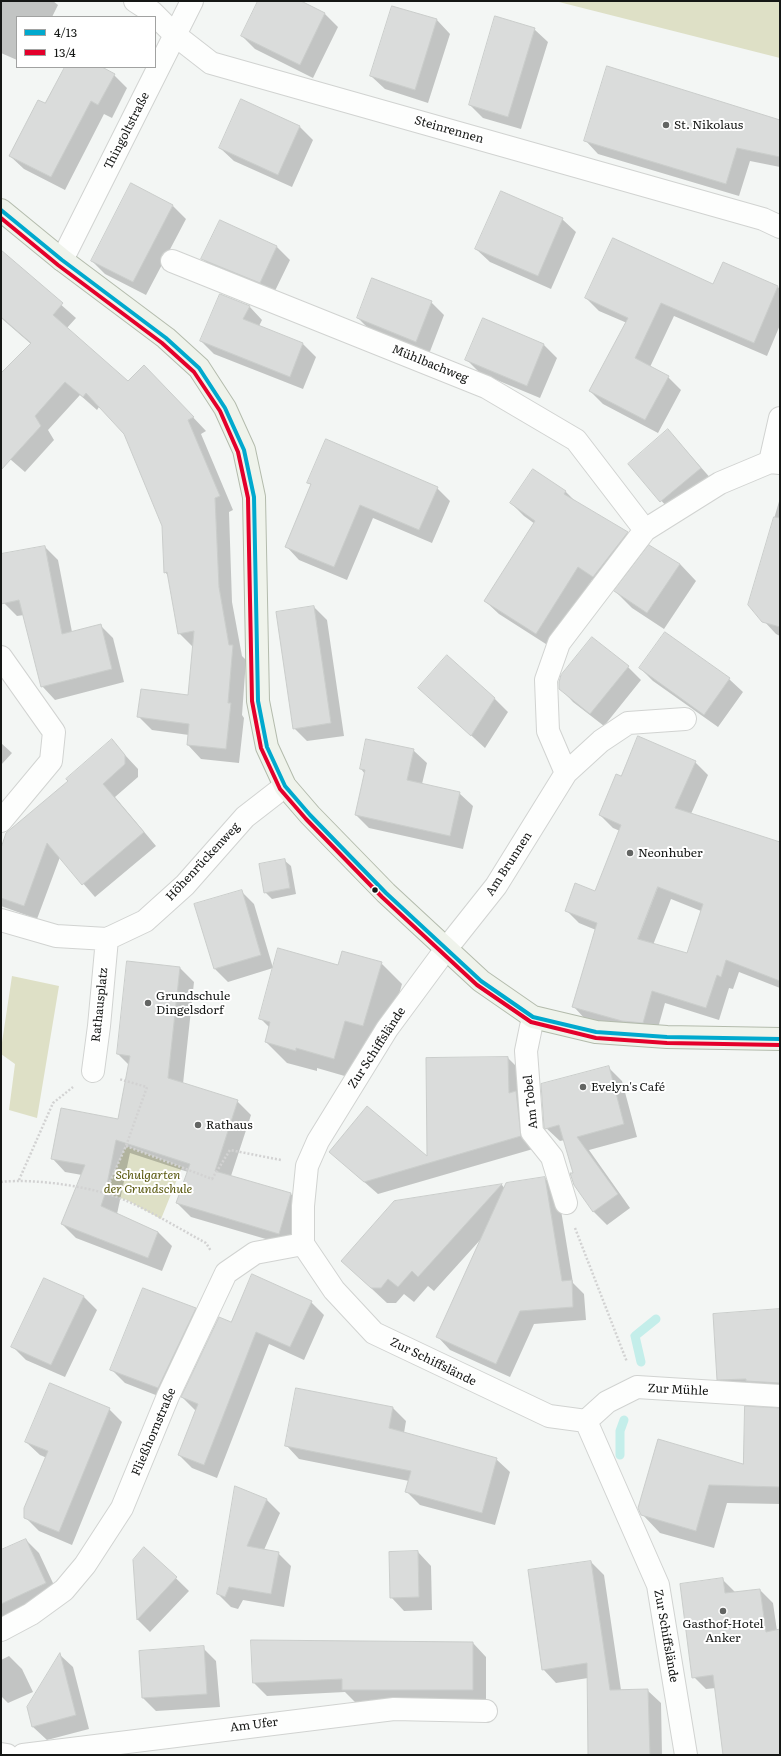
<!DOCTYPE html>
<meta charset="utf-8">
<style>
body{margin:0}
#map{position:relative;width:781px;height:1756px;overflow:hidden;background:#f3f6f4;font-family:Literata,serif}
canvas{display:block}
.frame{position:absolute;inset:0;border:2px solid #151715;pointer-events:none}
.legend{position:absolute;left:16px;top:16px;width:140px;height:52px;box-sizing:border-box;background:#fff;border:1px solid #a1a2a1;margin:0;padding:5px 7px;list-style:none;font-size:12px;color:#151715}
.legend li{display:flex;align-items:center;gap:8px;height:20px}
.legend b{width:20px;border:1px solid #a1a2a1}
</style>
<div id="map">
<canvas width="781" height="1756"></canvas>
<div class="frame"></div>
<ul class="legend">
<li><b style="height:5px;background:#00a9ce"></b>4/13</li>
<li><b style="height:5px;background:#e4002b"></b>13/4</li>
</ul>
</div>
<script>
const context = document.querySelector('canvas').getContext('2d');
context.lineJoin = 'round';
function fill(path, color) { context.fillStyle = color; context.fill(path, 'evenodd'); }
function strokePath(path, color, width, dash) { context.strokeStyle = color; context.lineWidth = width; context.lineCap = dash ? 'butt' : 'round'; context.setLineDash(dash || []); context.stroke(path); }
function drawText(font, color, halo, rows, align = 'center') {
  context.font = font + ' Literata,serif'; context.lineWidth = 4; context.setLineDash([]); context.textBaseline = 'middle'; context.strokeStyle = halo; context.fillStyle = color; for (const [text, x, y, turn = 0] of rows) {
    context.save(); context.translate(x, y); context.rotate((+turn || 0) * Math.PI / 180); context.textAlign = isNaN(turn) ? turn : align; if (halo) context.strokeText(text, 0, 0); context.fillText(text, 0, 0); context.restore();
  }
}
fill(new Path2D(`
 M555,1H780V58Z
 M12,976L59,986L37,1118L9,1110L15,1064L1,1054V1049Z
 M126,1146L182,1167L161,1219L127,1200L105,1193Z`), '#dee0c6');
fill(new Path2D(`
 M1,1H53L58,5L52,17H17V60L1,53Z
 M259,1H298L325,14L338,27L313,78L255,49L242,36Z
 M393,7L437,20L450,34L428,103L385,89L371,76Z
 M534,29L548,42L521,129L483,118L470,105Z
 M66,67H99L114,75L127,88L112,118L104,114L65,190L24,169L10,156L46,105Z
 M242,101L300,127L313,140L292,187L234,161L220,148Z
 M780,119V167L750,161L739,196L598,154L585,140L780,120Z
 M173,206L186,219L146,295L105,274L92,261Z
 M562,219L576,232L551,289L490,262L476,249Z
 M220,221L277,247L290,260L273,295L216,272L203,259Z
 M6,256L76,318L66,329L128,382L158,380L206,431L201,434L233,510L229,512L232,602L242,656L246,660L242,715L244,718L239,763L201,759L188,745L189,735L152,730L138,716L189,696L193,647L179,633L169,577L165,572L163,525L125,434L99,407L97,410L80,395L48,430L54,440L25,472L3,453L1,455V374L31,344L1,318V262Z
 M714,286L778,287L780,289V325L767,356L674,316L650,367L668,377L681,390L658,433L603,404L590,391L627,323L599,311L586,298Z
 M431,302L444,315L429,354L371,331L358,318Z
 M249,306L262,320L259,326L303,344L316,357L303,389L214,354L201,341Z
 M483,320L544,345L557,358L540,398L480,373L467,360Z
 M668,430L713,481L674,515L629,464Z
 M534,470L566,492L576,502L627,533L640,546L607,590L592,580L549,646L499,614L485,601L535,524L524,516L511,503Z
 M308,482L437,488L450,501L432,543L373,518L347,580L299,560L286,546L311,485Z
 M780,498V636L776,634L749,605Z
 M45,547L58,560L72,632L100,625L113,638L124,682L55,700L42,686L24,615L17,616L4,603L1,586V555Z
 M680,564L696,581L664,629L632,608L615,591Z
 M314,607L327,620L344,736L307,741L294,728Z
 M665,633L729,679L743,692L718,727L653,681L640,668Z
 M628,667L641,680L604,726L573,702L560,688Z
 M419,688L495,699L508,712L485,748Z
 M112,741L138,769V777L115,797L156,846L95,897L60,857L37,919L1,906V851L69,781Z
 M1,743L12,753L1,765Z
 M413,750L427,763L422,784L459,793L473,806L463,849L369,828L356,815L365,774L361,769Z
 M695,762L708,775L691,814L780,844V988L739,972L733,989L729,988L719,1020L665,1003L656,1035L586,1020L574,1007L596,930L579,923L566,910L596,892L620,831L613,828L600,815L622,777ZM671,899L701,911L688,954L653,945Z
 M284,860L291,866L296,894L272,899L265,892Z
 M241,891L254,904L273,968L228,982L215,969Z
 M381,963L402,984L384,1046L366,1041L355,1079L317,1068V1071L287,1063L266,1042L270,1028L260,1018L339,966Z
 M180,968L194,982L183,1084L237,1101L251,1115L231,1176L291,1194L305,1208L293,1247L191,1217L177,1203L188,1172L130,1153L117,1214L158,1232L172,1246L162,1271L76,1238L62,1224L82,1175L65,1172L52,1158L119,1120L129,1065L118,1054Z
 M508,1058L521,1071L533,1149L378,1194L330,1152L428,1158Z
 M608,1067L622,1081L637,1137L589,1150L630,1208L607,1225L593,1211L574,1174L565,1140L560,1141L545,1127Z
 M545,1178L558,1192L573,1283L584,1294L586,1320L534,1324L510,1377L450,1350L437,1336L481,1239L434,1291L428,1286L414,1302L404,1294L396,1303H387L342,1261L394,1202L502,1185L505,1189Z
 M44,1279L84,1297L97,1310L65,1377L26,1360L13,1347Z
 M311,1302L324,1315L304,1360L269,1344L217,1478L192,1468L179,1455L196,1411L182,1397L232,1323Z
 M195,1309L208,1322L171,1401L125,1383L112,1370Z
 M780,1310V1389L731,1392L718,1379Z
 M393,1408L406,1421L404,1433L496,1459L510,1472L495,1525L420,1505L406,1491L409,1481L299,1459L286,1445Z
 M109,1409L122,1422L72,1545L39,1531L25,1517L47,1458L40,1455L26,1442Z
 M780,1418V1504L727,1503L714,1548L660,1533L642,1514L744,1465Z
 M236,1487L267,1500L280,1513L264,1550L278,1553L291,1566L284,1607L243,1600L238,1609L231,1607L218,1594Z
 M26,1540L39,1553L59,1596L1,1623V1551Z
 M145,1548L189,1591L150,1632L138,1620L134,1560Z
 M418,1552L431,1566L432,1610L404,1611L391,1597Z
 M591,1562L604,1575L621,1690H647L661,1703L662,1755H589L588,1678L556,1683L543,1669Z
 M722,1579L735,1592L760,1590L773,1603L777,1631L780,1630L779,1755H724L716,1688L706,1689L693,1676Z
 M473,1643L486,1657V1703H356L345,1692L267,1696L254,1683Z
 M203,1648L216,1661L220,1707L156,1711L143,1698L140,1652Z
 M60,1655L73,1667L89,1729L47,1740L33,1727L28,1707Z
 M9,1656L22,1669L33,1692L8,1703L1,1696V1660Z`), '#0003');
strokePath(new Path2D(`
 M641,1362L635,1336L656,1319
 M620,1455V1431L624,1420`), '#c4eeea', 9);
const building = new Path2D(`
 M258,1H301L325,13L300,65L241,36Z
 M392,6L437,19L415,90L370,76Z
 M495,16L535,28L508,117L469,105Z
 M607,66L780,120V157L737,148L726,184L584,141Z
 M65,67H102L115,74L98,105L91,101L51,177L9,156L38,100L45,103Z
 M241,99L300,126L278,175L219,148Z
 M131,183L173,205L133,282L91,261Z
 M501,191L563,218L538,276L475,249Z
 M220,220L277,246L260,283L201,259Z
 M613,238L713,284L723,262L778,286L754,343L661,303L635,358L669,376L645,420L589,391L628,318L585,298Z
 M1,250L63,303L53,315L128,381L144,365L194,417L188,420L220,496L215,498L219,587L229,645H233L228,703H231L226,749L187,745L189,724L137,717L141,689L188,695L194,631L178,634L167,572L164,573L162,526L124,434L86,393L83,397L65,382L35,416L41,426L1,470V373L31,343L1,317Z
 M372,278L432,301L416,342L357,318Z
 M220,294L250,306L243,319L303,343L290,377L200,341Z
 M483,318L544,344L527,386L465,360Z
 M668,429L701,468L660,502L628,464Z
 M326,439L438,487L419,530L360,505L334,567L285,547L311,484L307,483Z
 M533,469L566,491L564,494L628,532L593,577L578,567L536,634L484,601L535,521L510,503Z
 M774,517L780,518V627L762,622L748,605Z
 M649,545L680,564L647,613L614,591Z
 M45,546L62,634L101,624L112,669L41,687L19,600L1,604V554Z
 M314,606L331,723L293,729L276,612Z
 M665,632L730,678L704,715L639,668Z
 M592,637L629,666L590,714L559,689V682L561,675Z
 M447,655L495,698L471,736L418,688Z
 M638,736L696,761L675,808L780,842V981L726,960L721,977L717,975L706,1008L652,991L643,1023L622,1021L572,1007L597,923L565,911L575,883L595,891L621,825L599,815L616,774L621,776ZM658,887L703,904L687,953L638,939Z
 M112,739L125,755V764L103,784L144,832L82,885L47,843L24,906L1,898V848L6,833L68,781L66,779Z
 M366,739L414,749L407,780L460,792L450,836L355,815L365,770L360,769Z
 M285,859L290,888L264,893L259,864Z
 M242,890L261,955L214,969L194,904Z
 M278,948L338,965L342,951L382,962L363,1026L345,1021L334,1059L296,1048V1051L265,1042L270,1022L259,1019Z
 M127,961L180,967L168,1078L238,1100L215,1171L291,1193L279,1234L176,1203L190,1164L116,1140L105,1194L101,1206L158,1232L148,1258L61,1224L85,1165L51,1159L61,1108L118,1119L130,1056L117,1054Z
 M508,1057L509,1093L516,1091L521,1136L364,1182L329,1152L367,1106L427,1156L426,1058Z
 M609,1066L624,1124L577,1137L618,1194L593,1212L574,1185L570,1173H573L559,1125L545,1129L544,1127L541,1084Z
 M545,1177L562,1281L572,1280L573,1307L520,1311L496,1364L436,1337L506,1183Z
 M502,1184L418,1277L412,1271L398,1287L388,1279L381,1288H371L341,1261L394,1201Z
 M252,1274L312,1301L290,1347L256,1332L204,1465L178,1455L198,1404L181,1397L219,1317L231,1322Z
 M44,1278L84,1296L51,1365L11,1347Z
 M143,1288L196,1308L158,1388L110,1370Z
 M780,1309V1383L746,1381V1379L717,1380L713,1314Z
 M50,1383L110,1408L59,1532L24,1518V1508L48,1451L25,1442Z
 M296,1388L393,1407L389,1428L497,1458L482,1513L405,1492L411,1471L285,1446Z
 M745,1406L780,1408V1487L709,1485L696,1531L641,1515L638,1508L658,1439L743,1464Z
 M235,1486L267,1499L247,1546L279,1552L271,1594L229,1587L225,1597L217,1594Z
 M26,1539L46,1583L1,1604V1550Z
 M144,1547L177,1577L137,1620L133,1560Z
 M418,1551L419,1597L390,1598L389,1552Z
 M591,1561L610,1690L648,1689L650,1755H588L587,1663L542,1670L528,1570Z
 M723,1578L725,1593L760,1589L766,1632L780,1629V1755H723L713,1675L692,1678L680,1584Z
 M251,1640L473,1642V1690H342V1679L253,1683Z
 M204,1646L207,1694L142,1698L139,1651Z
 M60,1653L76,1715L32,1727L27,1707Z`);
fill(building, '#dadcdb');
strokePath(building, '#cacdcb', 1);
const minor = new Path2D(`
 M135,1L152,12L175,35L211,63L763,219L780,227
 M62,260L192,1
 M172,261L486,387L576,440L645,530
 M770,462L780,418
 M1,657L54,732L51,761L1,821
 M566,773L601,741L628,723L685,719
 M1,920L56,936L107,939L145,921L185,885L245,817L285,786
 M533,1017L526,1051L532,1132L552,1157L566,1203
 M93,1071L99,1026L107,939
 M586,1421L549,1416L374,1333L334,1290L303,1244V1206L307,1166L318,1141L387,1029L446,949L496,886L566,773L548,731L546,680L559,643L645,530L720,483L770,462L780,463
 M586,1421L658,1585L686,1755
 M586,1421L607,1402L637,1387L780,1396
 M1,1630L31,1614L64,1590L85,1565L122,1508L168,1396L226,1273L255,1253L303,1244
 M1,1754L7,1755
 M23,1755L394,1709L486,1711`);
const major = new Path2D(`
 M1,210L62,260L166,338L199,368L225,408L244,450L254,497L258,701L267,747L285,786L310,815L386,893L481,981L533,1017L596,1032L667,1037L780,1039`);
strokePath(minor, '#d1d3d1', 24);
strokePath(major, '#b3bbac', 24);
strokePath(new Path2D(`
 M126,1146L212,1179L230,1150L281,1160
 M19,1180L53,1103L73,1087
 M1,1182C35,1178 96,1187 127,1201C154,1213 180,1229 206,1243L211,1251
 M105,1193L126,1146L147,1087L119,1079
 M575,1228L627,1362`), '#d2d2d2', 2.5, [2, 2]);
strokePath(minor, '#fdfefd', 22);
strokePath(major, '#eff3eb', 22);
strokePath(new Path2D(`
 M1,210L62,260L166,338L199,368L225,408L244,450L254,497L258,701L267,747L285,786L310,815L386,893L481,981L533,1017L596,1032L667,1037L780,1039`), '#00a9ce', 4);
strokePath(new Path2D(`
 M1,218L58,265L162,343L194,372L220,411L238,452L248,498L252,701L261,748L280,789L306,819L382,897L477,985L531,1022L596,1038L667,1043L780,1045`), '#e4002b', 4);
for (const [x, y, r, color] of [
 [666,125,4,"#636563"],
 [630,853,4,"#636563"],
 [375,890,3.5,"#151715"],
 [148,1003,4,"#636563"],
 [583,1087,4,"#636563"],
 [198,1125,4,"#636563"],
 [723,1611,4,"#636563"]
]) { const dot = new Path2D(); dot.arc(x, y, r, 0, 2 * Math.PI); context.fillStyle = color; context.fill(dot); strokePath(dot, '#fff', 1.5); }
drawText('12px', '#151715', '#fff', [
 ["St. Nikolaus",674,125],
 ["Neonhuber",638,853],
 ["Grundschule",156,996],
 ["Dingelsdorf",156,1010],
 ["Evelyn's Café",591,1087],
 ["Rathaus",206,1125],
 ["Gasthof-Hotel",723,1624,"center"],
 ["Anker",723,1638,"center"]
], 'left');
drawText('12px', '#151715', '#fff', [
 ["Steinrennen",449,130,16],
 ["Thingoltstraße",127,131,-63],
 ["Mühlbachweg",430,364,22],
 ["Höhenrückenweg",203,862,-47],
 ["Am Brunnen",509,864,-57],
 ["Rathausplatz",100,1005,-84],
 ["Zur Schiffslände",377,1048,-57],
 ["Am Tobel",531,1102,-96],
 ["Zur Schiffslände",433,1362,26],
 ["Zur Mühle",678,1390,3],
 ["Fließhornstraße",154,1432,-67],
 ["Zur Schiffslände",666,1636,80],
 ["Am Ufer",254,1725,-7]
]);
drawText('italic 12px', '#58570d', '#fff', [
 ["Schulgarten",148,1175],
 ["der Grundschule",148,1189]
]);
</script>
